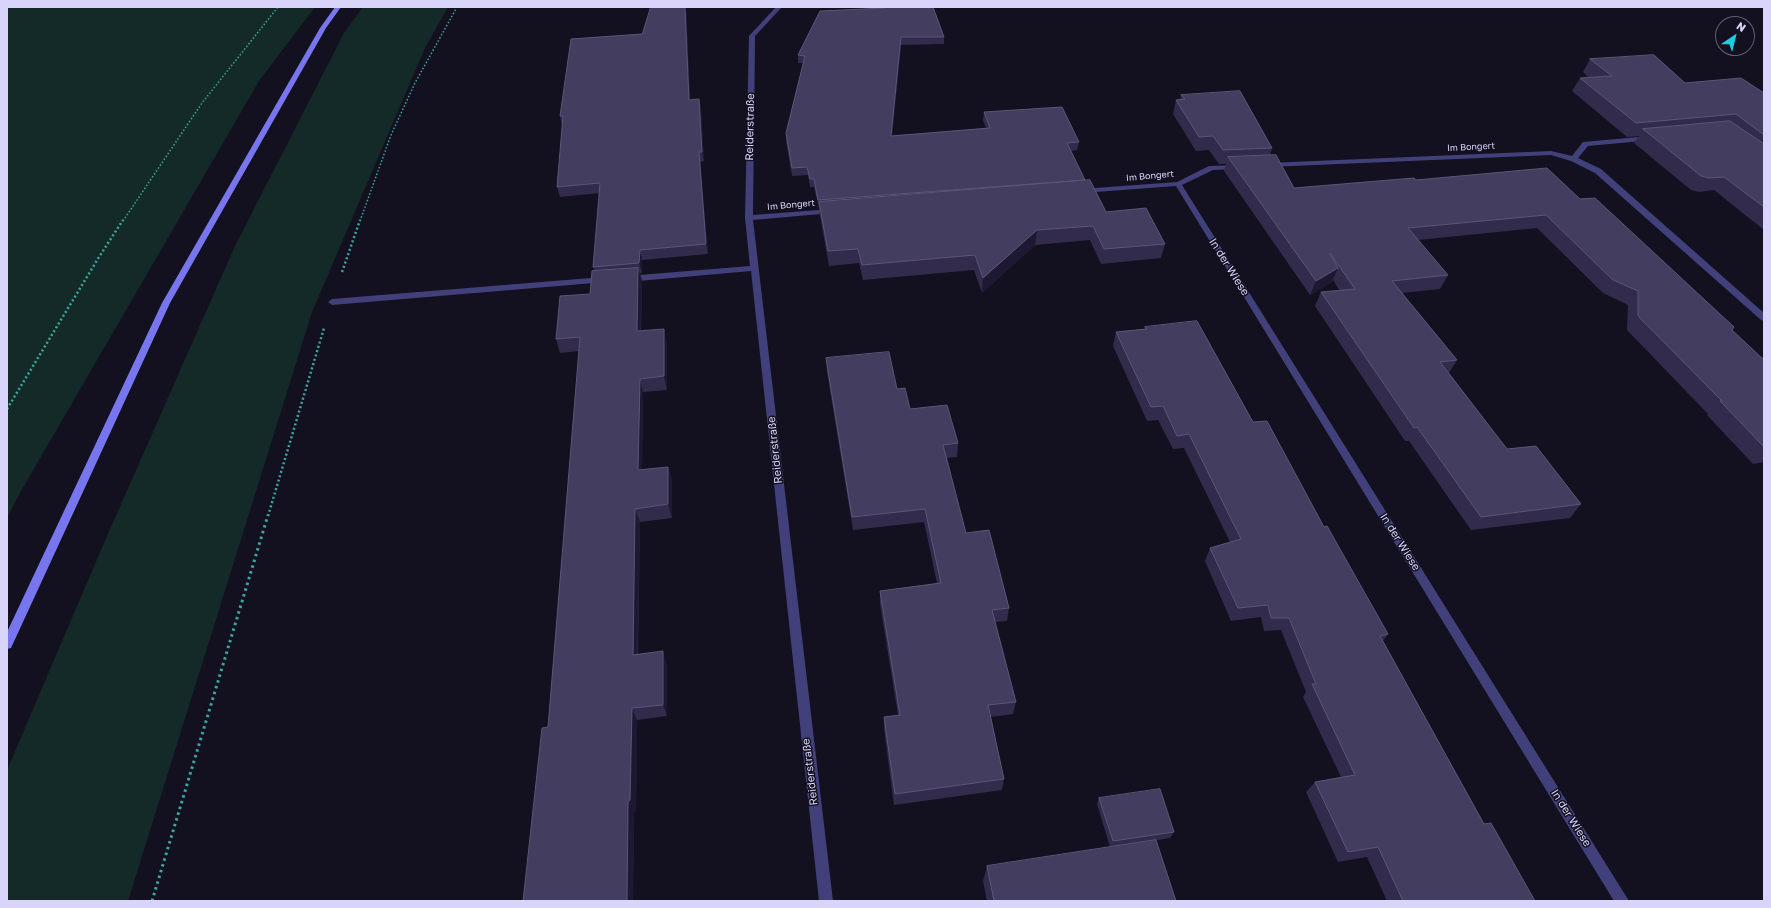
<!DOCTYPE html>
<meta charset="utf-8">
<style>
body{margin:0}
#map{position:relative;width:1771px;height:908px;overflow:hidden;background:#131020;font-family:"Golos Text",sans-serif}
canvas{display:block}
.frame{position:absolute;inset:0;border:8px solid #d8d4fa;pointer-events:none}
.north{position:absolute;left:1715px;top:16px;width:40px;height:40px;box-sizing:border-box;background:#131020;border:1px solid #625e77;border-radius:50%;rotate:35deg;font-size:11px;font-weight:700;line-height:16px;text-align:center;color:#d8d4fa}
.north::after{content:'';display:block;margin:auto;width:14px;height:18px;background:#1acde0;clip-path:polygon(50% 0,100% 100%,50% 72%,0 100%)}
</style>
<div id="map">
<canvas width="1771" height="908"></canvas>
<div class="frame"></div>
<div class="north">N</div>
</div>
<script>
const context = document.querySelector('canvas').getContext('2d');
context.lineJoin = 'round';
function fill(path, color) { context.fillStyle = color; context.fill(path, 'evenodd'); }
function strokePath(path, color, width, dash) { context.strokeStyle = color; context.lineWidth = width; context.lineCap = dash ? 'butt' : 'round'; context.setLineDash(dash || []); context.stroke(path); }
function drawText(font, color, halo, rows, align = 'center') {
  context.font = font + ' "Golos Text",sans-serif'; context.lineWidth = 3; context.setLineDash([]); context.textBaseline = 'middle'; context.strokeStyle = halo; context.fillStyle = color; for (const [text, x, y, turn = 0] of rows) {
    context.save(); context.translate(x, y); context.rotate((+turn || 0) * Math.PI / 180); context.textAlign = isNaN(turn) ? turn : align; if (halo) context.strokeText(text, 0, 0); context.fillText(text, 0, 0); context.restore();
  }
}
fill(new Path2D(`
 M7,7H315L259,81L21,491L7,518Z
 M363,7H448L425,48L312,312L128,901H7V770L107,536L235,246L344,33Z`), '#142a29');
strokePath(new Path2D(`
 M123,221L202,103L278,7
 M360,221L391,135L415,83L457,7`), '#3ca69f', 1.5, [1.5, 2]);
strokePath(new Path2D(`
 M342,272L360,220
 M7,409L99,257L123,220
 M268,516L324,328`), '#3ca69f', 2.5, [2, 2.5]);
strokePath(new Path2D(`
 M152,901L268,515`), '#3ca69f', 3, [2.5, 3.5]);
fill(new Path2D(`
 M776,7H782L755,36L753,215L832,209L836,211L832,213L753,220L833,901H819L751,271L627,282L623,279L627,276L750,266L745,218L749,36Z
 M1650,136H1653V140L1588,146L1578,158L1601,169L1764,313V321L1761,320L1595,173L1571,161L1551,155L1268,167L1264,165L1268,163L1551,151L1572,156L1583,142Z
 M1238,165H1241V169L1213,170L1182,185L1629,901H1614L1176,186L1082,193L1078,191L1082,189L1177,182L1209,166Z
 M603,277L606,278V282L332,305L328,302L332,299Z`), '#42407a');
fill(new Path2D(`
 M335,7H341L326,28L170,303L11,648L7,649V632L162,303L320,28Z`), '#7876ef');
fill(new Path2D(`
 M686,7L690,100L699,99L701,108L704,161L700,162L708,254L642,260V273H640L642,281L641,331L667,343V390L643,392L642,470L668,467L672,480V518L640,522L638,655L667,664V716L637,720L636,811L634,812L633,901H523L548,727L579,351L560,353L556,339L590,294L595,271L593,267L600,193L560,197L557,187L562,126L560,116L642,34Z
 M883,7H933L944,37V44L901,45L892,136L986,128L983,120L984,112L1079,142L1077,150L1071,151L1085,180V181L1106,212L1165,244L1161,258L1101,264L1090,240L1035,245L982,293L974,270L863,280L859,263L829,266L820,216L819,208L814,187H810L808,175L792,176L786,141V133L803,63H798V55L883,8Z
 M1590,59L1685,83L1764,93V230L1714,190L1699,192L1691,190L1634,143L1639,136L1627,137L1572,91L1580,78H1589L1583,72Z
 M1181,95L1272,148L1270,156L1294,188L1416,180L1580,199L1732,330L1764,360V462L1753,464L1707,415L1708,414L1627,330L1628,305L1603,293L1537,228L1418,240L1448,275L1440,289L1402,293L1457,360L1449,373L1507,449L1581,504L1570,518L1471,530L1409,441H1405L1315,306L1321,292L1340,291L1333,280L1332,282L1310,295L1224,171L1226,164H1219L1209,150L1196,151L1173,114L1176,100H1180Z
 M1145,327L1253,422L1324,527L1388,634L1383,641L1484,824L1535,901H1387L1367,857L1338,862L1306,792L1315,782L1341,777L1303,697L1306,692L1281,630L1264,631L1261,617L1231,621L1205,561L1210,548L1230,542L1184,448L1173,449L1158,420L1147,421L1113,346L1116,332L1145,329Z
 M826,358L897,389L910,409L958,443L957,457L947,458L966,533L1009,608L1007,621L995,622L1016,702L1013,714L991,717L1004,779L1002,790L894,805L884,729V717L898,715L880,604V591L937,583L924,522L853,530L827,372Z
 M1099,798L1174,832L1170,838L1146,842L1176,901H987L983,881L987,866L1110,847L1097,804Z`), '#322b4c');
fill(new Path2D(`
 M685,7H686L690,109L689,100Z
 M901,37V45L891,144V136Z
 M699,99L701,108L704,161L702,152Z
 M699,152L700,162L708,254L706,244Z
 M1037,230L1035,245L982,293L983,278Z
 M640,250L642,260V273L639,263Z
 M638,268L642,281L640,345L637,331Z
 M1338,268L1332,282L1310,295L1316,281Z
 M664,329L667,343V390L664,376Z
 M640,379L643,392L642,484L638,470Z
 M668,467L672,480V518L668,504Z
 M635,509L640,522L637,667L633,655Z
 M663,651L667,664V716L663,705Z
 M632,708L637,720L636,811L634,812L633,901H627L628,802Z`), '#1e1833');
const building = new Path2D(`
 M651,7H685L689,100L699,99L702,152H699L706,244L640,250L639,263L593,267L600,183L557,187L563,116H560L571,39L642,34Z
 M885,7H933L944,37H901L891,136L990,128L984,112L1062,107L1079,142L1067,143L1085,180L818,200L814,179H810L807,167L792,168L786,133L805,56L798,55L820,11L885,8Z
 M1654,55L1685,83L1741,78L1764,93V135L1736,114L1636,123L1580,78L1612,76L1590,59Z
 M1240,91L1272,148L1223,150L1213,136L1199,137L1176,100L1185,99L1181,95Z
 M1730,121L1764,144V207L1724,177L1709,178L1701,176L1643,129Z
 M1276,155L1294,188L1414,178L1416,180L1547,168L1580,199L1595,198L1734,327L1732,330L1764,360V447L1720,401H1722L1638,316V291L1613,280L1546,215L1408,228L1448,275L1392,281L1457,360L1440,362L1507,449L1536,446L1581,504L1481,517L1417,427L1414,428L1321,292L1355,289L1330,253L1338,268L1316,281L1228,157Z
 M1090,180L1106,212L1146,208L1165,244L1104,249L1093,226L1037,230L983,278L975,255L862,265L858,249L828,251L819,202Z
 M638,268L637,331L664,329V376L640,379L638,470L668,467V504L635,509L633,655L663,651V705L632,708L630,800L628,802L627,901H523L542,728L548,727L580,337L556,339L560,296L590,294L592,271Z
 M1197,321L1253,422L1267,421L1324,527L1327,526L1388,634L1380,636L1484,824L1491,823L1535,901H1403L1378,847L1348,852L1315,782L1355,775L1312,684H1316L1289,618H1271L1268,605L1238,608L1210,548L1241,539L1189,434L1177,436L1163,406L1151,407L1116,332L1146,329L1145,327Z
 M889,352L897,389L905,388L910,409L947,405L958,443L943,445L966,533L989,530L1009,608L992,610L1016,702L988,705L1004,779L895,794L884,717L900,715L880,591L941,583L925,509L852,517L826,358Z
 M1160,789L1174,832L1113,841L1099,798Z
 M1156,840L1176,901H994L987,866Z`);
fill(building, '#433d5f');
strokePath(building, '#5b5577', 1);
drawText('9px', '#d8d4fa', '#131020', [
 ["Im Bongert",1471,147,-3],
 ["Im Bongert",1150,176,-5],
 ["Im Bongert",791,205,-5]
]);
drawText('11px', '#d8d4fa', '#131020', [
 ["Reiderstraße",750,127,-89],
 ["In der Wiese",1229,267,58],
 ["Reiderstraße",775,450,-96],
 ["In der Wiese",1400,542,58],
 ["Reiderstraße",810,772,-97],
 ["In der Wiese",1571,818,58]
]);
</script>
